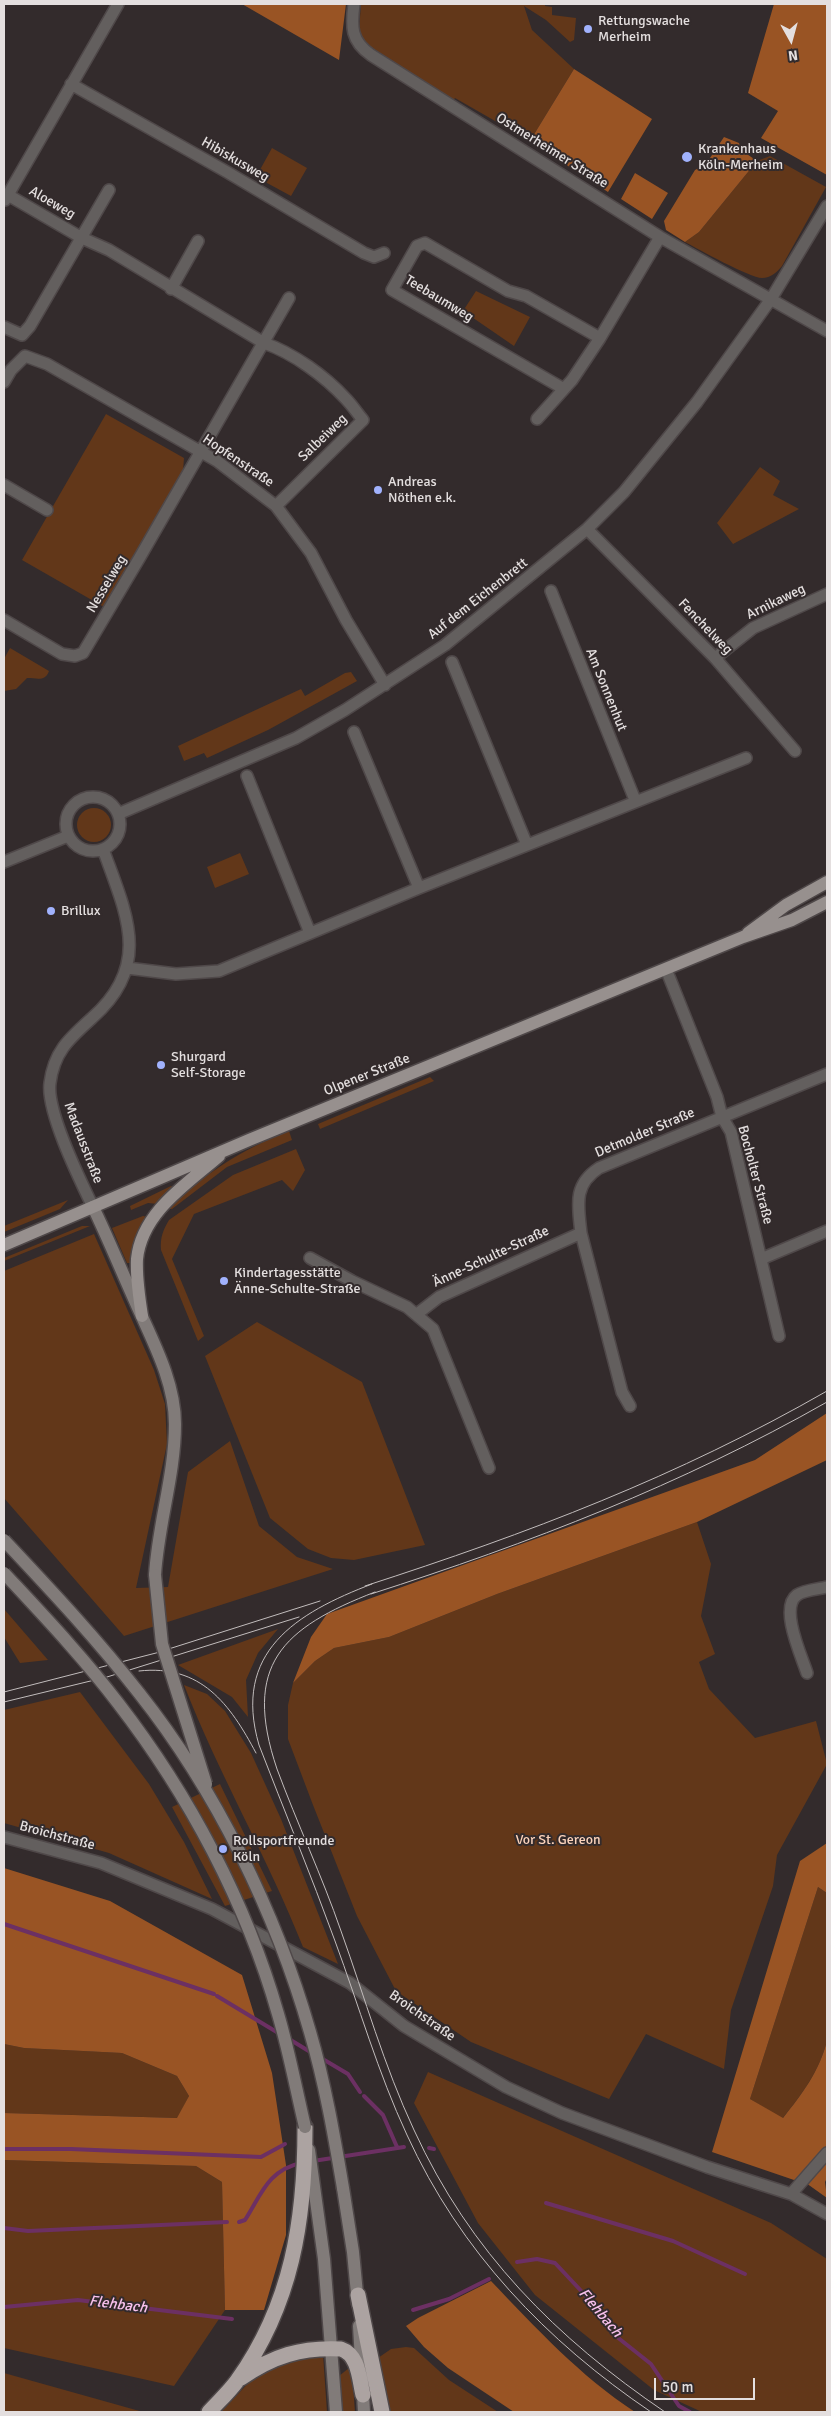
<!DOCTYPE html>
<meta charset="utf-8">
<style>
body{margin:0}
#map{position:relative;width:831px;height:2416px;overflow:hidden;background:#332b2c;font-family:Signika,sans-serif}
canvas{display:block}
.frame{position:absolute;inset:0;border:5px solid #e4dfdf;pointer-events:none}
.north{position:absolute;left:766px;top:15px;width:50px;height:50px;-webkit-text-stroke:4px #332b2c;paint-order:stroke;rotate:173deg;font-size:14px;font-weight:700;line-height:20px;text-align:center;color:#e4dfdf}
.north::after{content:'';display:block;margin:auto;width:18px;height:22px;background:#e4dfdf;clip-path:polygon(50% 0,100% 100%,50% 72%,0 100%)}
.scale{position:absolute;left:654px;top:2378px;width:101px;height:22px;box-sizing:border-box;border:2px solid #e4dfdf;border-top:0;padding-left:6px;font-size:15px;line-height:18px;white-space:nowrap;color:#e4dfdf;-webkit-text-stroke:4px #332b2c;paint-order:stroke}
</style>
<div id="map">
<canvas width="831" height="2416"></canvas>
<div class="frame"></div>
<div class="north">N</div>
<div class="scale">50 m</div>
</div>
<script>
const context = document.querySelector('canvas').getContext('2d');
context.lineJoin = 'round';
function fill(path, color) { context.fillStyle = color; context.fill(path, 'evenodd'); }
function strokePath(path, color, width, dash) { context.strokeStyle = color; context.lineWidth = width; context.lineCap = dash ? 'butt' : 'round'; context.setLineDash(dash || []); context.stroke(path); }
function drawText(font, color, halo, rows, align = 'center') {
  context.font = font + ' Signika,sans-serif'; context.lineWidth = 4; context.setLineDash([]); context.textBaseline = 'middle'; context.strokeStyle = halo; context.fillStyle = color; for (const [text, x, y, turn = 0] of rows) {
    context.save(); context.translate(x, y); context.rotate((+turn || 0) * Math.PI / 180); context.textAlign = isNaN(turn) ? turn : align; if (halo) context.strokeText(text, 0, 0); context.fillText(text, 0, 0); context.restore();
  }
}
fill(new Path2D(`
 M361,4H545V6L552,7V15L576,18L574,40L570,42L546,20L524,6L532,30L574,69L530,141L455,98L453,101L365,43L359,31Z
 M272,148L307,168L291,196L256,177Z
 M770,156L826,187L782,266C777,272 771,278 762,278C750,278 698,249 685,242L699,232L757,161Z
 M476,291L530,317L514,346L463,311Z
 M106,414L184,458L183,471L104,607L22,560Z
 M760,467L780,481L773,495L799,509L733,544L717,523Z
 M10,648L49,671C45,682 37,678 27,678L16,689L4,691V659Z
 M351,672L357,681L268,730L207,758L204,753L184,761L178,746L301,689L305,696L345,673Z
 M77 825a17 17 0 1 1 34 0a17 17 0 1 1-34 0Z
 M240,853L249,874L215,888L207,867Z
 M430,1077L434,1081L320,1129L318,1124Z
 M289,1131L292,1140L227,1167L172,1209H166C205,1174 240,1150 289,1131Z
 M296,1149L305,1170L293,1191L282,1180L194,1214L172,1259L204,1336L198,1341L161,1250C160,1238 163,1230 169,1220L233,1175Z
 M171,1186L174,1188L158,1204L148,1203L131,1210L130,1206Z
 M68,1200L60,1209L4,1232V1226Z
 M143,1216L148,1217L132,1263H127L112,1228Z
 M82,1226H90L4,1261V1258Z
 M94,1234L154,1370L165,1404L167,1444L136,1588L168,1587L188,1472L230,1441L259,1526L297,1557L333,1569L124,1636L4,1498V1271Z
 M257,1322L362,1382L425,1545L354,1560L331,1558L308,1549L270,1518L205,1356Z
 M697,1522L711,1564L701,1616L715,1654L699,1662L709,1689L755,1738L816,1721L827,1764L777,1855L773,1886L731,2010L724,2069L646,2034L609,2099L471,2042L396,1991L357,1916L313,1805L288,1739V1705L293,1683L315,1661L334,1648L389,1637L497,1594Z
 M4,1609L48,1660L20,1663L4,1637Z
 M278,1629L258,1653L246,1680L248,1717L232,1697L178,1665Z
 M184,1685L207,1694L225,1711L251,1753L281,1819L338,1964L303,1947C268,1858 219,1775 184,1685Z
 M80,1692L149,1784L184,1842L212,1899L109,1853L4,1823V1710Z
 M220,1784L272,1891L225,1906L172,1807Z
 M818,1887L827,1893V2041C819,2072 802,2094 782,2119L750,2099Z
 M4,2044L24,2048L122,2053L177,2076L189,2096L178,2118L4,2113Z
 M428,2072L771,2223L827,2259V2412H702L654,2390L535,2295L478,2223L414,2103Z
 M4,2160L196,2166L222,2182L225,2310L174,2386L4,2348Z
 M406,2347L414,2348L449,2380L498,2412H389L378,2358L391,2349Z
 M323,2354L327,2412H221L254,2377L278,2363Z
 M349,2368L352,2372L355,2412H342L339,2376Z
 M4,2373L143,2412H4Z`), '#623719');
fill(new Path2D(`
 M242,4H346L339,60Z
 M774,4H827V175L761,138L778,111L748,93Z
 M574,69L652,119L608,192L530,141Z
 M724,137L739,143L741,150L757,161L699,232L685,242L666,230L664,221L695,170L706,164Z
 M635,173L668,193L652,219L621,199Z
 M827,1413V1460L697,1522L497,1594L389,1637L334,1648L315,1661L293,1683L311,1637L327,1614L755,1460Z
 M827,1843V1893L818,1887L750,2099L783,2118C802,2094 819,2072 827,2041V2145L800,2178L794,2180L712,2152L800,1861Z
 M4,1868L110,1901L242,1975L272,2073L286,2165V2235L264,2310H225L222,2182L196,2166L4,2160V2113L177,2118L189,2096L177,2076L122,2053L24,2048L4,2044Z
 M827,2158V2178L825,2182L827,2198L806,2183Z
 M491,2281C536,2328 580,2376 635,2412H514L448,2368L424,2347L406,2326L418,2318Z`), '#995424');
strokePath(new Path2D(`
 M4,1924L214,1994
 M217,1996L280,2034
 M289,2039L312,2053
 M321,2058L348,2074L360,2092
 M364,2096L383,2115L397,2147
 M429,2148L434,2149
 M4,2149H71L261,2157L285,2144
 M313,2161L404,2147
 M546,2203L673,2241L745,2274
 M239,2222L245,2220C261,2195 268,2170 301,2163
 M4,2228L28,2231L227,2222
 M517,2262L537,2259L555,2263L585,2295L612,2333L651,2364L679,2406L690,2412
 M4,2307L78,2300L232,2319
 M413,2310L449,2299L489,2279`), '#6c3063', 4);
const minor = new Path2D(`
 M354,4C351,27 351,41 371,55L660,237L827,331
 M71,84L227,172L364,253L374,257L384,253
 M8,195L82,238L109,250L264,343C293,353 325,376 346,399C352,405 357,413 363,420L276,506
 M5,200L118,4
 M171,289L198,241
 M4,327L22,335
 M22,335L30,326L109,190
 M4,382L11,370L25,356L47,364L217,461L276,506L311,553L346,620L385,685
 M564,389L392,290L417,246L425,243L508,291L526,296L600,338L660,237
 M537,419L572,380L600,338
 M4,485L47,510
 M587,529L715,658L795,751
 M551,591L635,800
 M4,620L62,654L75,656L83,653L140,557L289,298
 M715,658L753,628L827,594
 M452,662L527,845
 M354,732L419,888
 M247,776L310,933
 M66 824a27 27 0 1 1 54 0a27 27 0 1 1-54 0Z
 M118,814L296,738L345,710L445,645L587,529L624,492L697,402L771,299L827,206
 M4,862L68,836
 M127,968L176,974L219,971L419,888L746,758
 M666,969L717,1097L722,1117L731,1132L779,1336
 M93,1207C80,1180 46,1111 50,1083C54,1051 70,1038 92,1018C153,965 126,913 103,849
 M310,1258L352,1281L407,1307L433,1329L489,1468
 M761,1259L827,1231
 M417,1314L439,1297L581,1233
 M630,1406L622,1392L581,1233C578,1205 573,1185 599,1168L827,1074
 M807,1673C802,1657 779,1608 797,1595C804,1590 819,1589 827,1587
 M4,1837L101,1863L212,1909L350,1983L404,2026L506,2087L562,2113L707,2167L791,2194L827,2214
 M791,2194L827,2153`);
const secondary = new Path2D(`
 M93,1207C108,1238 121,1270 135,1301C152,1340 175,1381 175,1424C175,1475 158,1524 155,1575
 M309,2150L324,2259L336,2412
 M343,2188L353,2252L358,2304
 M359,2326L364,2412`);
const primary = new Path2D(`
 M748,933L786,905L827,882
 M4,1245L249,1140L743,937L792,920L827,902
 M142,1316C139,1297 136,1278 137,1259C142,1212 187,1184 219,1156`);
const motorway = new Path2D(`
 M358,2295L382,2412
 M241,2378C273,2356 301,2347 341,2349C359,2355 359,2379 363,2395
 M209,2412C218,2402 229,2392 237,2381C292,2304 305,2220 305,2127`);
strokePath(minor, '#4f4849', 14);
strokePath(secondary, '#4f4849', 15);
strokePath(primary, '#4f4849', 15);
strokePath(motorway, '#4f4849', 18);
strokePath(minor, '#635f5e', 11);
strokePath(secondary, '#817b79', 12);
strokePath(primary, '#97908e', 12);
strokePath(motorway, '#aca3a1', 15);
strokePath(new Path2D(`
 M372,1584C296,1613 232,1652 259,1745C284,1810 311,1875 335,1941C359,2006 378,2073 407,2135C460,2251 546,2341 651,2412
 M365,1586C529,1533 677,1477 827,1391
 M375,1592C282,1628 242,1665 277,1769C297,1823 322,1876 341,1931C365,1998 384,2066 414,2130C470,2252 556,2338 665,2412
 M371,1594C530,1543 681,1485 827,1402
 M139,1671C201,1664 230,1704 256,1753
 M4,1692L156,1653L320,1601
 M4,1702L107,1677L299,1617`), '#c2bdbd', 1);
const secondaryBridge = new Path2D(`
 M4,1540C50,1589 97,1639 139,1693C216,1790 276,1913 310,2032C325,2083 334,2135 343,2188
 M4,1573C43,1615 83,1657 118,1703C189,1795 246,1902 278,2014C289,2051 296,2089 305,2127
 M155,1575L162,1644L206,1784`);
strokePath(secondaryBridge, '#4f4849', 15, []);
strokePath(secondaryBridge, '#817b79', 12);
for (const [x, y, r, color] of [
 [588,29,5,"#a1b2fd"],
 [687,157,6,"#a1b2fd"],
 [378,490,5,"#a1b2fd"],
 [51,911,5,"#a1b2fd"],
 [161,1065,5,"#a1b2fd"],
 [224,1281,5,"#a1b2fd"],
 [223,1849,5,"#a1b2fd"]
]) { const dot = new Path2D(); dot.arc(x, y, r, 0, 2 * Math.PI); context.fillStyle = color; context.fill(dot); strokePath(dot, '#332b2c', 2); }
drawText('14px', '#e4dfdf', '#332b2c', [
 ["Rettungswache",598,21],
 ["Merheim",598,37],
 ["Krankenhaus",698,149],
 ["Köln-Merheim",698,165],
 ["Andreas",388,482],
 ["Nöthen e.k.",388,498],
 ["Brillux",61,911],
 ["Shurgard",171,1057],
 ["Self-Storage",171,1073],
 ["Kindertagesstätte",234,1273],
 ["Änne-Schulte-Straße",234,1289],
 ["Rollsportfreunde",233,1841],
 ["Köln",233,1857]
], 'left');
drawText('14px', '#e4dfdf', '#332b2c', [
 ["Ostmerheimer Straße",552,151,32],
 ["Hibiskusweg",235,160,30],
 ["Aloeweg",52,203,30],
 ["Teebaumweg",439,299,31],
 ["Salbeiweg",323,438,-44],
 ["Hopfenstraße",238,461,34],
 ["Nesselweg",107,584,-59],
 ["Auf dem Eichenbrett",478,599,-38],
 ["Arnikaweg",776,602,-26],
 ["Fenchelweg",705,627,46],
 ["Am Sonnenhut",606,690,68],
 ["Olpener Straße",367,1075,-22],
 ["Detmolder Straße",645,1133,-23],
 ["Madausstraße",83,1143,69],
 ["Bocholter Straße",755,1175,75],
 ["Änne-Schulte-Straße",491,1257,-25],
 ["Broichstraße",57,1836,15],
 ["Broichstraße",422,2016,35]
]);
drawText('14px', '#fcd3bb', '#332b2c', [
 ["Vor St. Gereon",558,1840]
]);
drawText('italic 15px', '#f8c1ed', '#332b2c', [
 ["Flehbach",118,2305,7],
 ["Flehbach",600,2313,50]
]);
</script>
